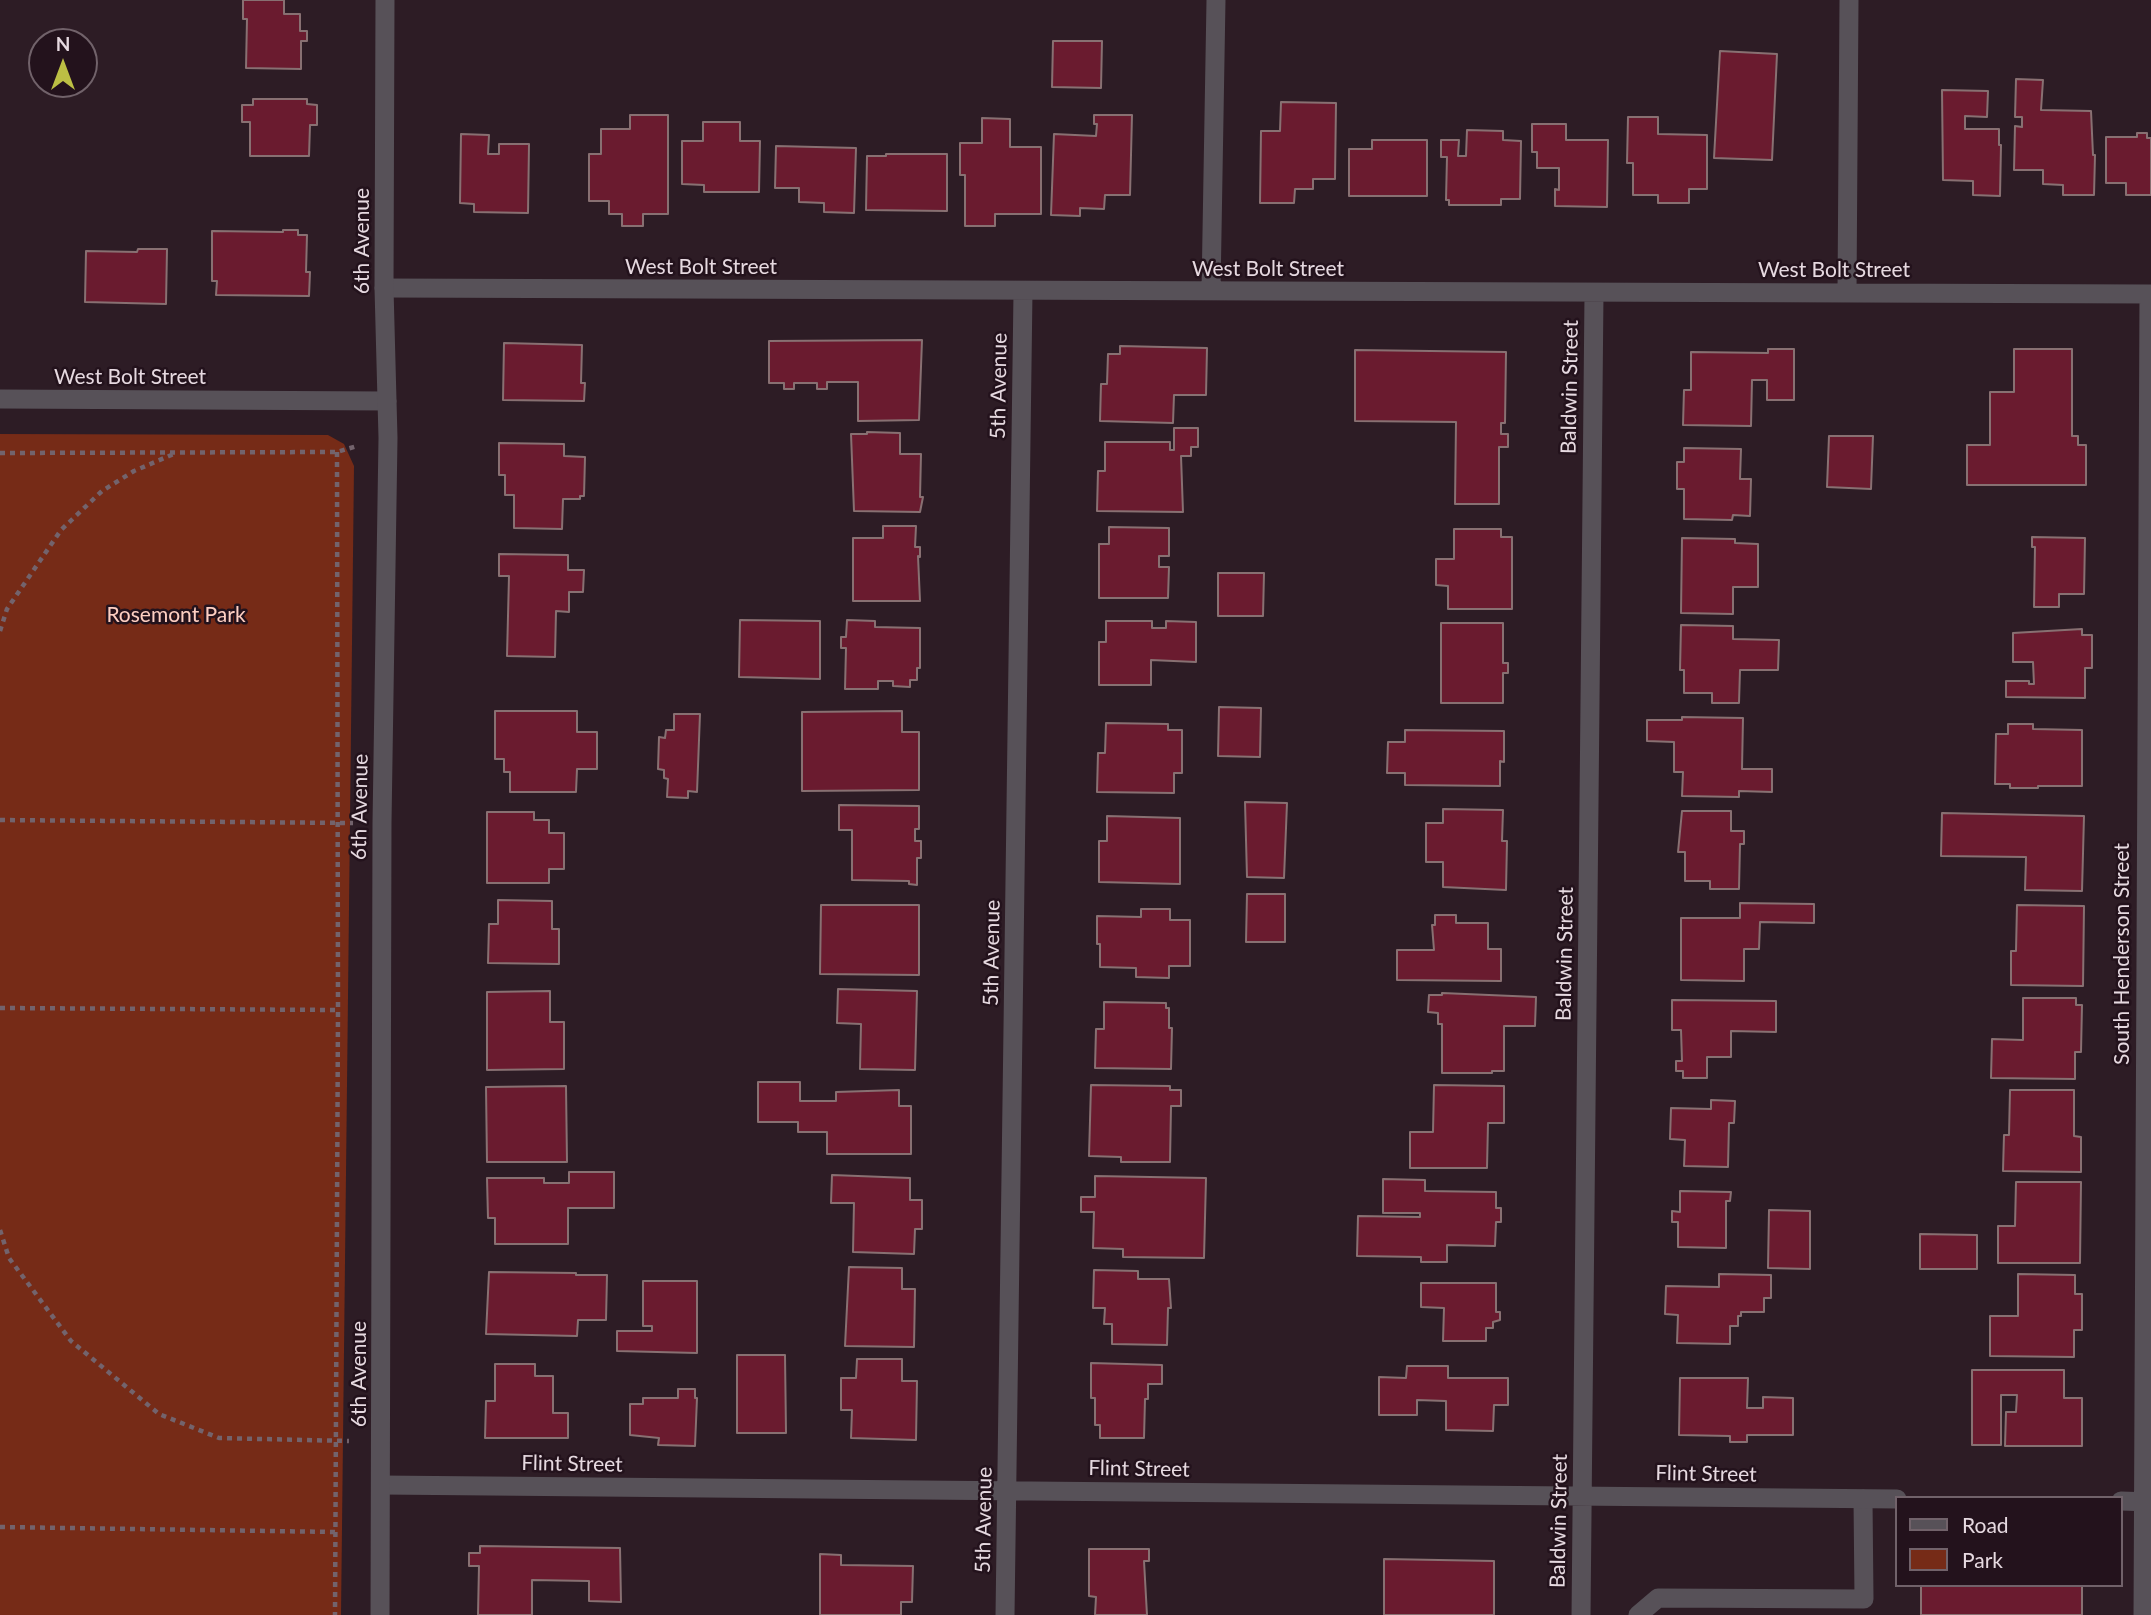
<!DOCTYPE html>
<style>
body{margin:0}
#map{position:relative;width:2151px;height:1615px;overflow:hidden;background:#2d1c25;font-family:Lato,sans-serif}
canvas{display:block}
.legend{position:absolute;left:1895px;top:1496px;width:228px;height:91px;box-sizing:border-box;background:#23121c;border:2px solid #71626a;margin:0;padding:9px 12px;list-style:none;font-size:21px;color:#e6d9e0}
.legend li{display:flex;align-items:center;gap:14px;height:35px}
.legend b{width:35px;border:2px solid #71626a}
.north{position:absolute;left:28px;top:28px;width:70px;height:70px;box-sizing:border-box;background:#23121c;border:2px solid #71626a;border-radius:50%;rotate:0deg;font-size:19px;font-weight:700;line-height:28px;text-align:center;color:#e6d9e0}
.north::after{content:'';display:block;margin:auto;width:24px;height:32px;background:#bcbf44;clip-path:polygon(50% 0,100% 100%,50% 72%,0 100%)}
</style>
<div id="map">
<canvas width="2151" height="1615"></canvas>
<ul class="legend">
<li><b style="height:9px;background:#575158"></b>Road</li>
<li><b style="height:19px;background:#762b17"></b>Park</li>
</ul>
<div class="north">N</div>
</div>
<script>
const context = document.querySelector('canvas').getContext('2d');
context.lineJoin = 'round';
function fill(path, color) { context.fillStyle = color; context.fill(path, 'evenodd'); }
function strokePath(path, color, width, dash) { context.strokeStyle = color; context.lineWidth = width; context.lineCap = dash ? 'butt' : 'round'; context.setLineDash(dash || []); context.stroke(path); }
function drawText(font, color, halo, rows, align = 'center') {
  context.font = font + ' Lato,sans-serif'; context.lineWidth = 5; context.setLineDash([]); context.textBaseline = 'middle'; context.strokeStyle = halo; context.fillStyle = color; for (const [text, x, y, turn = 0] of rows) {
    context.save(); context.translate(x, y); context.rotate((+turn || 0) * Math.PI / 180); context.textAlign = isNaN(turn) ? turn : align; if (halo) context.strokeText(text, 0, 0); context.fillText(text, 0, 0); context.restore();
  }
}
fill(new Path2D(`
 M0,434L328,435L344,444L354,466L341,1615H0Z`), '#762b17');
const building = new Path2D(`
 M243,0H284V14H300V31H307V41H301V69L246,68L247,19H243Z
 M1053,41H1102L1101,88L1052,87Z
 M1720,51L1777,54L1772,160L1714,158Z
 M2016,79L2043,80L2041,110L2091,111L2093,155H2095L2094,195H2063V185L2043,184V170H2014L2015,126L2022,127V117H2015Z
 M1942,90L1988,91L1987,117L1965,116V129H1999V145H2001L2000,196L1973,195V181L1943,180Z
 M253,99H307V104L317,105V125H310L309,156H250V122H242V105H253Z
 M1281,102L1336,103L1335,179H1313V189H1295L1294,203H1260L1261,131H1280Z
 M630,115H668V214H643V226H622V214H609V201H589V154H601V129H630Z
 M1094,115H1132L1130,195H1105L1104,209L1080,208V216L1051,215L1054,134L1096,136L1097,124H1094Z
 M1628,117H1658V134L1707,135V189H1689V203H1658V195H1633V163H1627Z
 M982,118L1010,119V147H1041V214H995V226H965V175H960V143H982Z
 M703,122H740V141H760L759,192H704V185L682,184V141H703Z
 M1532,124H1566V140H1608L1607,207L1555,206V189L1559,190V168H1537V152H1532Z
 M1467,130L1503,131V140L1521,141L1520,199H1501V205H1449V200H1446L1447,157H1441V140H1459L1458,156H1466Z
 M2137,133H2147V138H2151V195H2126V183H2106V137H2137Z
 M461,134L489,135L488,154H499V144H529L528,213L474,212V204L460,203Z
 M1372,140H1427V196H1349V149H1372Z
 M776,146L856,148L854,213L824,212V203L799,202V188H775Z
 M886,154H947V211L866,210L867,156H886Z
 M283,230H298V235H307L306,272H310L309,296L216,295L217,281H212V231L283,232Z
 M138,249H167L166,304L85,302L86,251L137,252Z
 M922,340L919,420L858,421V382H827V389H817V383H794V389H784V383H769V341Z
 M504,343L582,345L581,383H585L584,401L503,400Z
 M1120,346L1207,348L1206,395H1174L1173,423L1100,421L1101,384H1107L1108,354H1120Z
 M1768,349H1794V400H1767V380H1752L1751,426L1683,425L1684,390H1691V352L1768,353Z
 M2014,349H2072V436H2078V445H2086V485H1967V445H1990V392H2014Z
 M1355,350L1506,352L1505,423H1501V434H1508V447H1499V504H1455L1456,422L1355,421Z
 M1174,428H1198V447H1191V456H1181L1183,512L1097,511L1098,471H1105V442H1170V450H1174Z
 M867,432L900,433V454H921L920,497H923L920,512L854,511L851,434H867Z
 M1829,436H1873L1871,489L1827,487Z
 M499,443L564,444V456L585,457L584,496H580V499H563L562,529L514,528V495H505V475H499Z
 M1684,448L1741,449L1740,479H1751L1750,516L1733,515L1732,520L1684,519V489H1677V462H1684Z
 M883,526H916L915,547H920V557L918,556L920,601H853V538H883Z
 M1109,527L1169,528V556H1159V567H1169L1168,598H1099V544H1109Z
 M1454,529H1501V537H1512V609H1448V586L1436,585V559H1454Z
 M2032,537L2085,538L2084,594H2059V607H2034L2035,547H2032Z
 M1682,538L1735,539V543L1758,544V587H1733V614L1681,613Z
 M499,554L568,555V570H584L583,592H569V612L556,611L555,657L507,656L509,576H499Z
 M1218,573H1264L1263,616H1218Z
 M740,620L820,621V679L739,677Z
 M847,620L875,621V627L920,628V668H917V680H910V687L893,686V681H878V689H845L846,648H841V637H846Z
 M1106,621H1152V628H1166V621L1196,622V662L1151,660V685H1099V642H1106Z
 M1441,623H1503V663H1508V673H1503V703H1441Z
 M1681,625L1733,626V639L1779,640L1778,670H1740L1739,703H1712V693H1684V670H1680Z
 M2082,629V635H2092V668H2085V698L2006,697V681H2029V684H2034L2033,662H2013V633Z
 M1219,707L1261,708L1260,757L1218,756Z
 M495,711H577V732H597V769H577L576,792H510V772H504V759H495Z
 M902,711V732H919V790L802,791V712Z
 M674,714H700L697,792L688,791V798L667,797L668,779L664,778V770L658,769L659,737L665,738L666,730H674Z
 M1682,717L1743,718L1742,769H1772V792L1739,791V797L1682,796L1683,772H1674V742L1647,741V720H1682Z
 M1106,723L1168,724V730H1182V773H1174V793L1097,792L1098,753H1105Z
 M2008,724H2033V729L2082,730V786H2038V788H2010V784H1995L1996,734H2008Z
 M1405,730L1504,731V762L1500,761V786L1405,785V773H1387L1388,742H1405Z
 M1245,802L1287,803L1284,878L1247,877Z
 M839,805L919,806V829H915V841H921V858H917V885L909,884V881L852,880V830H839Z
 M1443,809L1503,810L1502,841H1507L1506,890L1443,887V862H1426V823H1443Z
 M1682,811H1731V831H1744V844H1740L1739,889H1710V881H1685V852H1678Z
 M487,812H534V820H549V833H564V869H549V883H487Z
 M1942,813L2084,816L2082,891L2025,890L2026,857L1941,856Z
 M1107,816L1180,818V884L1099,882V841H1107Z
 M1247,894H1285V942H1246Z
 M498,900L552,901V929H559V964L488,963L489,924H498Z
 M1740,903L1814,904V923L1760,922L1759,949H1744V981L1681,980V918H1740Z
 M821,905H919V975L820,974Z
 M2017,905L2084,906L2083,986L2011,985V951H2016Z
 M1141,909H1170V920H1190V966H1169V978L1136,977V968L1100,967V944H1097V916L1141,917Z
 M1435,915H1456V923H1488V949H1501V981L1397,980V950H1434L1432,925H1435Z
 M838,989L917,991L915,1070L860,1069L861,1024L837,1023Z
 M550,991V1022H564V1069L487,1070V992Z
 M1442,993L1536,997L1535,1026H1504V1071H1492V1073H1442V1024H1438V1013L1428,1012L1429,995H1442Z
 M2023,998H2076V1005H2082L2081,1052H2075V1079L1991,1078L1992,1039L2023,1040Z
 M1672,1000L1776,1001V1032L1731,1031V1057H1707V1078H1683V1071H1676V1061H1682L1681,1030H1672Z
 M1104,1002L1166,1003V1008H1169V1028H1172L1171,1069L1095,1068L1096,1029H1104Z
 M758,1082H800V1101H836V1092L899,1090V1106H911V1154H827V1132H798V1122H758Z
 M1091,1085L1170,1086V1090H1181V1106H1171L1170,1162H1121V1157L1089,1156Z
 M1434,1085L1504,1086V1123H1488L1487,1168H1410V1132H1433Z
 M566,1086L567,1162H487L486,1087Z
 M2010,1090H2074V1136L2081,1137V1172L2003,1171L2004,1135H2009Z
 M1711,1100L1735,1101L1734,1123H1729L1728,1167L1684,1166L1685,1140L1670,1139L1671,1108L1711,1109Z
 M569,1172H614V1208H568V1244H495V1218H488L487,1178H544V1183H569Z
 M832,1175L910,1178V1200H922V1229H915L914,1254L853,1252L854,1203H831Z
 M1095,1176L1206,1178L1204,1258L1123,1257V1249L1093,1248L1094,1212H1081V1197H1095Z
 M1383,1179L1425,1180V1191L1496,1192V1208H1501V1222H1496L1495,1246L1447,1245V1262H1421V1257L1357,1256L1358,1216L1420,1217V1213H1383Z
 M2016,1182H2081L2080,1263H1998V1226H2015Z
 M1680,1191L1731,1192L1730,1201H1726V1248L1678,1247V1222H1672V1211L1680,1212Z
 M1769,1210L1810,1211V1269L1768,1268Z
 M1920,1234L1977,1235V1269H1920Z
 M849,1267L902,1268V1289H915L914,1347L845,1346Z
 M1094,1270L1138,1271V1279H1169L1171,1308H1168L1167,1345L1112,1344V1324H1104L1105,1308H1093Z
 M489,1272L576,1273V1275H607L606,1320H578L577,1336L486,1334Z
 M1719,1274L1771,1275V1298H1764V1312H1741V1316H1738V1326H1730V1344L1677,1343L1678,1315L1665,1314L1666,1286L1719,1287Z
 M2018,1274L2075,1275V1294H2082V1330H2074V1357L1990,1356V1316H2018Z
 M643,1281H697V1353L617,1351V1331H652V1326H643Z
 M1421,1283H1496V1312H1500V1320L1493,1322V1328H1486V1341H1443L1444,1308L1421,1307Z
 M737,1355H785L786,1433H737Z
 M857,1359H902V1381H917L916,1440L851,1438L852,1410H841V1378H856Z
 M1091,1363L1162,1365V1384H1148V1399H1145L1144,1438H1100V1425H1095V1398H1091Z
 M495,1364H535V1376H553V1413H568V1438H485L486,1401H495Z
 M1407,1366H1448V1378H1508V1405H1494L1493,1431L1446,1430V1401L1417,1400V1415H1379V1377L1406,1378Z
 M1972,1370H2064V1398H2082V1446H2005L2006,1412H2016L2017,1395H2001V1445H1972Z
 M1680,1378H1748L1747,1408H1763V1397L1793,1398V1435H1747V1442H1730V1436L1679,1435Z
 M678,1389H695V1398H697L695,1446L658,1445L659,1438L630,1435V1404H643V1398H678Z
 M480,1546L620,1548L621,1602L589,1601V1581L532,1580V1615H478L479,1566H469V1553H480Z
 M1089,1549H1149V1561H1144L1147,1615H1095L1096,1597L1089,1596Z
 M820,1554L841,1555V1565L913,1566L912,1602H901V1615H820Z
 M1384,1559L1494,1561V1615H1384Z
 M1921,1585H2082V1615H1921Z`);
fill(building, '#6a1b2f');
strokePath(building, '#887072', 2);
strokePath(new Path2D(`
 M337,452L338,1010
 M0,453L337,452L357,446
 M0,631L7,609L61,530L102,491L134,471L176,453
 M0,820L353,823
 M0,1008L338,1010L335,1615
 M0,1230L9,1258L71,1341L159,1414L219,1438L349,1441
 M0,1527L336,1532`), '#73636c', 4.5, [5, 5]);
strokePath(new Path2D(`
 M1638,1615L1658,1598L1864,1599L1863,1499`), '#575158', 19);
strokePath(new Path2D(`
 M384,288L2151,294
 M1211,291L1216,0
 M1847,293L1849,0
 M0,399L387,401
 M381,1485L1897,1499
 M2121,1501L2151,1502
 M1005,1615L1023,292
 M1581,1615L1594,294
 M2143,1615L2149,294`), '#575158', 19);
strokePath(new Path2D(`
 M380,1615L382,823L388,438L384,288L385,0`), '#575158', 19);
drawText('21px', '#e6d9e0', '#23121c', [
 ["6th Avenue",362,241,-90],
 ["West Bolt Street",701,267],
 ["West Bolt Street",1268,269],
 ["West Bolt Street",1834,270],
 ["West Bolt Street",130,377],
 ["5th Avenue",999,386,-89],
 ["Baldwin Street",1570,387,-89],
 ["6th Avenue",360,807,-89],
 ["5th Avenue",992,953,-89],
 ["Baldwin Street",1565,954,-89],
 ["South Henderson Street",2122,954,-90],
 ["6th Avenue",359,1374,-90],
 ["Flint Street",572,1464,1],
 ["Flint Street",1139,1469,1],
 ["Flint Street",1706,1474,1],
 ["5th Avenue",984,1520,-89],
 ["Baldwin Street",1559,1521,-89]
]);
drawText('21px', '#fecfc2', '#23121c', [
 ["Rosemont Park",176,615]
]);
</script>
